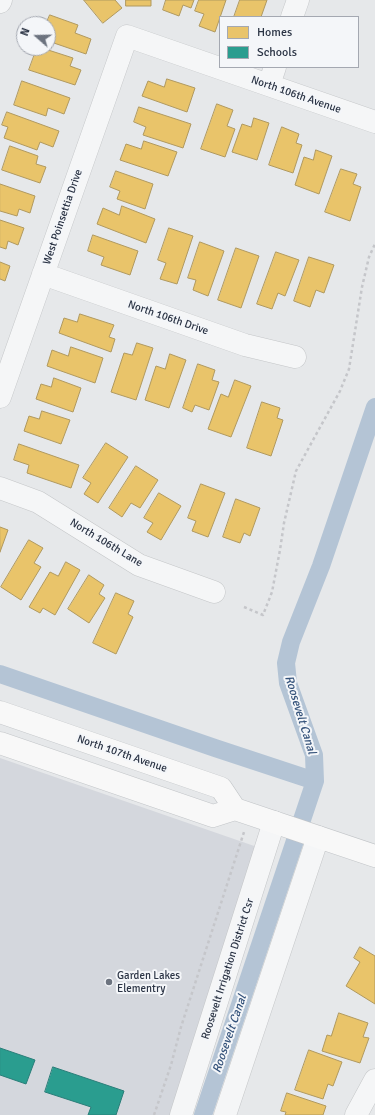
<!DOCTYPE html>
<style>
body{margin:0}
#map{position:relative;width:375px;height:1115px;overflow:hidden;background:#e6e8ea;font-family:Signika,sans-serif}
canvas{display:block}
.legend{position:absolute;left:219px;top:16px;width:140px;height:52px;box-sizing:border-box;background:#f4f6f9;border:1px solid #a4a8b1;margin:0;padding:5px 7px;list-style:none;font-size:12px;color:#2b3445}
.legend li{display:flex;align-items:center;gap:8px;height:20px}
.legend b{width:20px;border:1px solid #a4a8b1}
.north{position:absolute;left:16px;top:16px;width:40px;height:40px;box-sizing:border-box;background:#f4f6f9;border:1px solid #a4a8b1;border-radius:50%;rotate:290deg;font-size:11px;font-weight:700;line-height:16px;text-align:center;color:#2b3445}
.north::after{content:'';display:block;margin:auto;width:14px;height:18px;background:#6c737f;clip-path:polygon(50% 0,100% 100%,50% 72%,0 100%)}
</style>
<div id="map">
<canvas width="375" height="1115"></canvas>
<ul class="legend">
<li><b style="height:11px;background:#e9c46a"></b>Homes</li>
<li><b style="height:11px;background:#2a9d8f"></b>Schools</li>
</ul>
<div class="north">N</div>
</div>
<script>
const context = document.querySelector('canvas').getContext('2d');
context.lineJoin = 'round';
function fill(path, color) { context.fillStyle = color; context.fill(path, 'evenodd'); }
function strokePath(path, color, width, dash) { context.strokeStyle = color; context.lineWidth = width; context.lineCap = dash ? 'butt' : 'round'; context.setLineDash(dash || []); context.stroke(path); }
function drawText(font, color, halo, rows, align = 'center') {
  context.font = font + ' Signika,sans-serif'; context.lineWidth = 4; context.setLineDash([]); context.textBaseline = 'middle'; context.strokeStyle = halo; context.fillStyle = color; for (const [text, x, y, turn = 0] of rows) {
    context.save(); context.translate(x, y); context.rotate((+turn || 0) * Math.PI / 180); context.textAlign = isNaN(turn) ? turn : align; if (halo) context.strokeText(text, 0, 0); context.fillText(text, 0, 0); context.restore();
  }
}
fill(new Path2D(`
 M0,758L260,848L174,1115H0Z`), '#d4d7dd');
const homes = new Path2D(`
 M84,0H115L122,8L103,23Z
 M126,0H151V6H126Z
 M166,0H194L191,8L183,5L179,16L163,10Z
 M199,0H226L215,32L199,26L204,14L195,11Z
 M240,0H267L261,17H234Z
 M50,15L78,25L75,33L91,39L86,54L48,41V24H46Z
 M37,48H42L73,58L70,66L81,70L75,85L29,70Z
 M167,79L195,88L187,112L142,96L148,81L164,87Z
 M22,81L70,98L64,114L48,108L46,116L14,105Z
 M217,104L233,110L227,126L235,129L225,157L201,149Z
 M139,107L191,124L183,148L143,135L146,127L134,122Z
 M7,112L59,131L53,147L40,142L37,150L4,138L8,127L2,125Z
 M254,118L269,123L257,160L232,152L242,124L251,127Z
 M282,127L299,134L296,143L302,145L293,173L269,165Z
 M144,141L177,152L168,176L120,160L126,144L141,149Z
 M10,146L38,156L36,164L46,167L40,183L2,170Z
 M316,150L332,156L319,194L295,185L304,157L313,160Z
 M341,169L357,174L353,184L361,187L350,221L325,212Z
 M116,171L153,184L145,209L117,199L120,191L110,187Z
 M0,184L35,196L30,213L19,209L17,216L0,211Z
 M122,206L155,219L146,243L97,224L103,208L119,215Z
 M0,220L24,228L18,245L8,241L6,249L0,247Z
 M169,228L193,236L177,284L160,279L166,263L158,260Z
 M93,235L138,251L130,275L101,265L104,257L88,251Z
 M200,242L224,251L208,296L193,290L196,280L188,278Z
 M236,248L259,256L241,308L218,300Z
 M276,252L299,260L285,296L278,293L272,309L257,304Z
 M309,257L334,265L324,293L316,290L310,307L294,301Z
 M0,262L10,266L5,281L0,279Z
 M80,314L114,325L109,337L115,339L111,352L59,333L64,318L77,322Z
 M137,343L153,348L136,400L111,392L124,353L132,355Z
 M71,347L103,358L95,383L47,366L52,350L68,356Z
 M170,354L186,360L169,408L145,400L156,366L165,369Z
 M198,364L215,370L212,380L219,382L209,410L195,405L192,412L183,408Z
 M54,378L81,388L73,412L36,399L41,384L51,387Z
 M235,380L251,386L231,437L208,429L221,394L228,397Z
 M262,402L280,408L277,418L283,420L271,456L247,448Z
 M42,411L70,420L61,444L24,431L29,416L39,419Z
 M106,443L128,457L98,503L84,494L91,483L83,478Z
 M19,444L79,465L71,488L27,473L29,465L14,460Z
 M136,466L158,480L140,508L131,503L122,517L109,508Z
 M201,484L225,493L208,537L192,531L196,521L188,518Z
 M159,493L181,506L161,540L147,532L153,523L144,518Z
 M236,499L260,508L250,536L244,533L240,543L223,537Z
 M0,527L8,530L0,552Z
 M29,540L43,548L34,563L41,567L21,600L1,587Z
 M66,562L80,570L55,615L43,608L40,613L29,607L50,572L58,576Z
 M89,575L104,585L99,594L105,598L89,623L68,609Z
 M116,593L134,601L128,614L133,617L116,654L93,643Z
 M360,947L375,956V1004L346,986L360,962L354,958Z
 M339,1013L368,1023L363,1037L369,1038L360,1063L322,1051L327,1035L331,1036Z
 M309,1050L342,1062L333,1086L328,1084L323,1099L295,1090Z
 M287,1093L326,1106L323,1115H285L286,1112L281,1111Z`);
fill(homes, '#e9c46a');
strokePath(homes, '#b0995f', 1);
const schools = new Path2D(`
 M0,1048L35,1060L26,1084L0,1075Z
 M53,1067L124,1091L116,1115H88L91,1107L45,1092Z`);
fill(schools, '#2a9d8f');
strokePath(schools, '#2a7e79', 1);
strokePath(new Path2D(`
 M0,674L215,748L315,781
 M203,1115L315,781L314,755L288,683L286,663L291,642L321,566L375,407`), '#b4c4d5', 18);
const minor = new Path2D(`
 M0,2L1,0
 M292,17L298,0
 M269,85L275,67
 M43,274L245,345L295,357
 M0,397L127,36L375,122
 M0,488L38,502L139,565L214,592
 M181,1115L274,822
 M225,1115L318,837
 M356,1115L375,1080`);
const major = new Path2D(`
 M0,712L221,788L235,809
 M0,743L213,816L235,809L375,856`);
strokePath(minor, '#c4c6c8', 23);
strokePath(major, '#c2c5c8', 23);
strokePath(new Path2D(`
 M244,607L263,615L272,592L280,550L284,523L296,471L340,391L349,369L362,287L369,257L375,244
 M154,1115L171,1065L181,1027L244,832`), '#c5c6ca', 2.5, [3, 3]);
strokePath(minor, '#f5f6f7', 22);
strokePath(major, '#f8f8f8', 22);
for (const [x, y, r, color] of [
 [109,982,4,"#6c737f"]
]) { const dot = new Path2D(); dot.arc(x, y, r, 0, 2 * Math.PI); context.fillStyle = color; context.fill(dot); strokePath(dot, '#f4f6f9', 1.5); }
drawText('11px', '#2b3445', '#f4f6f9', [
 ["North 106th Avenue",296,95,19],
 ["West Poinsettia Drive",63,217,-71],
 ["North 106th Drive",168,318,19],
 ["North 106th Lane",106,543,31],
 ["North 107th Avenue",122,754,19],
 ["Roosevelt Irrigation District Csr",228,969,-72]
]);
drawText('11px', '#2b3445', '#f4f6f9', [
 ["Garden Lakes",117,976],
 ["Elementry",117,989]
], 'left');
drawText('italic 12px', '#34527a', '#f4f6f9', [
 ["Roosevelt Canal",300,715,73],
 ["Roosevelt Canal",230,1034,-71]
]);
</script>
